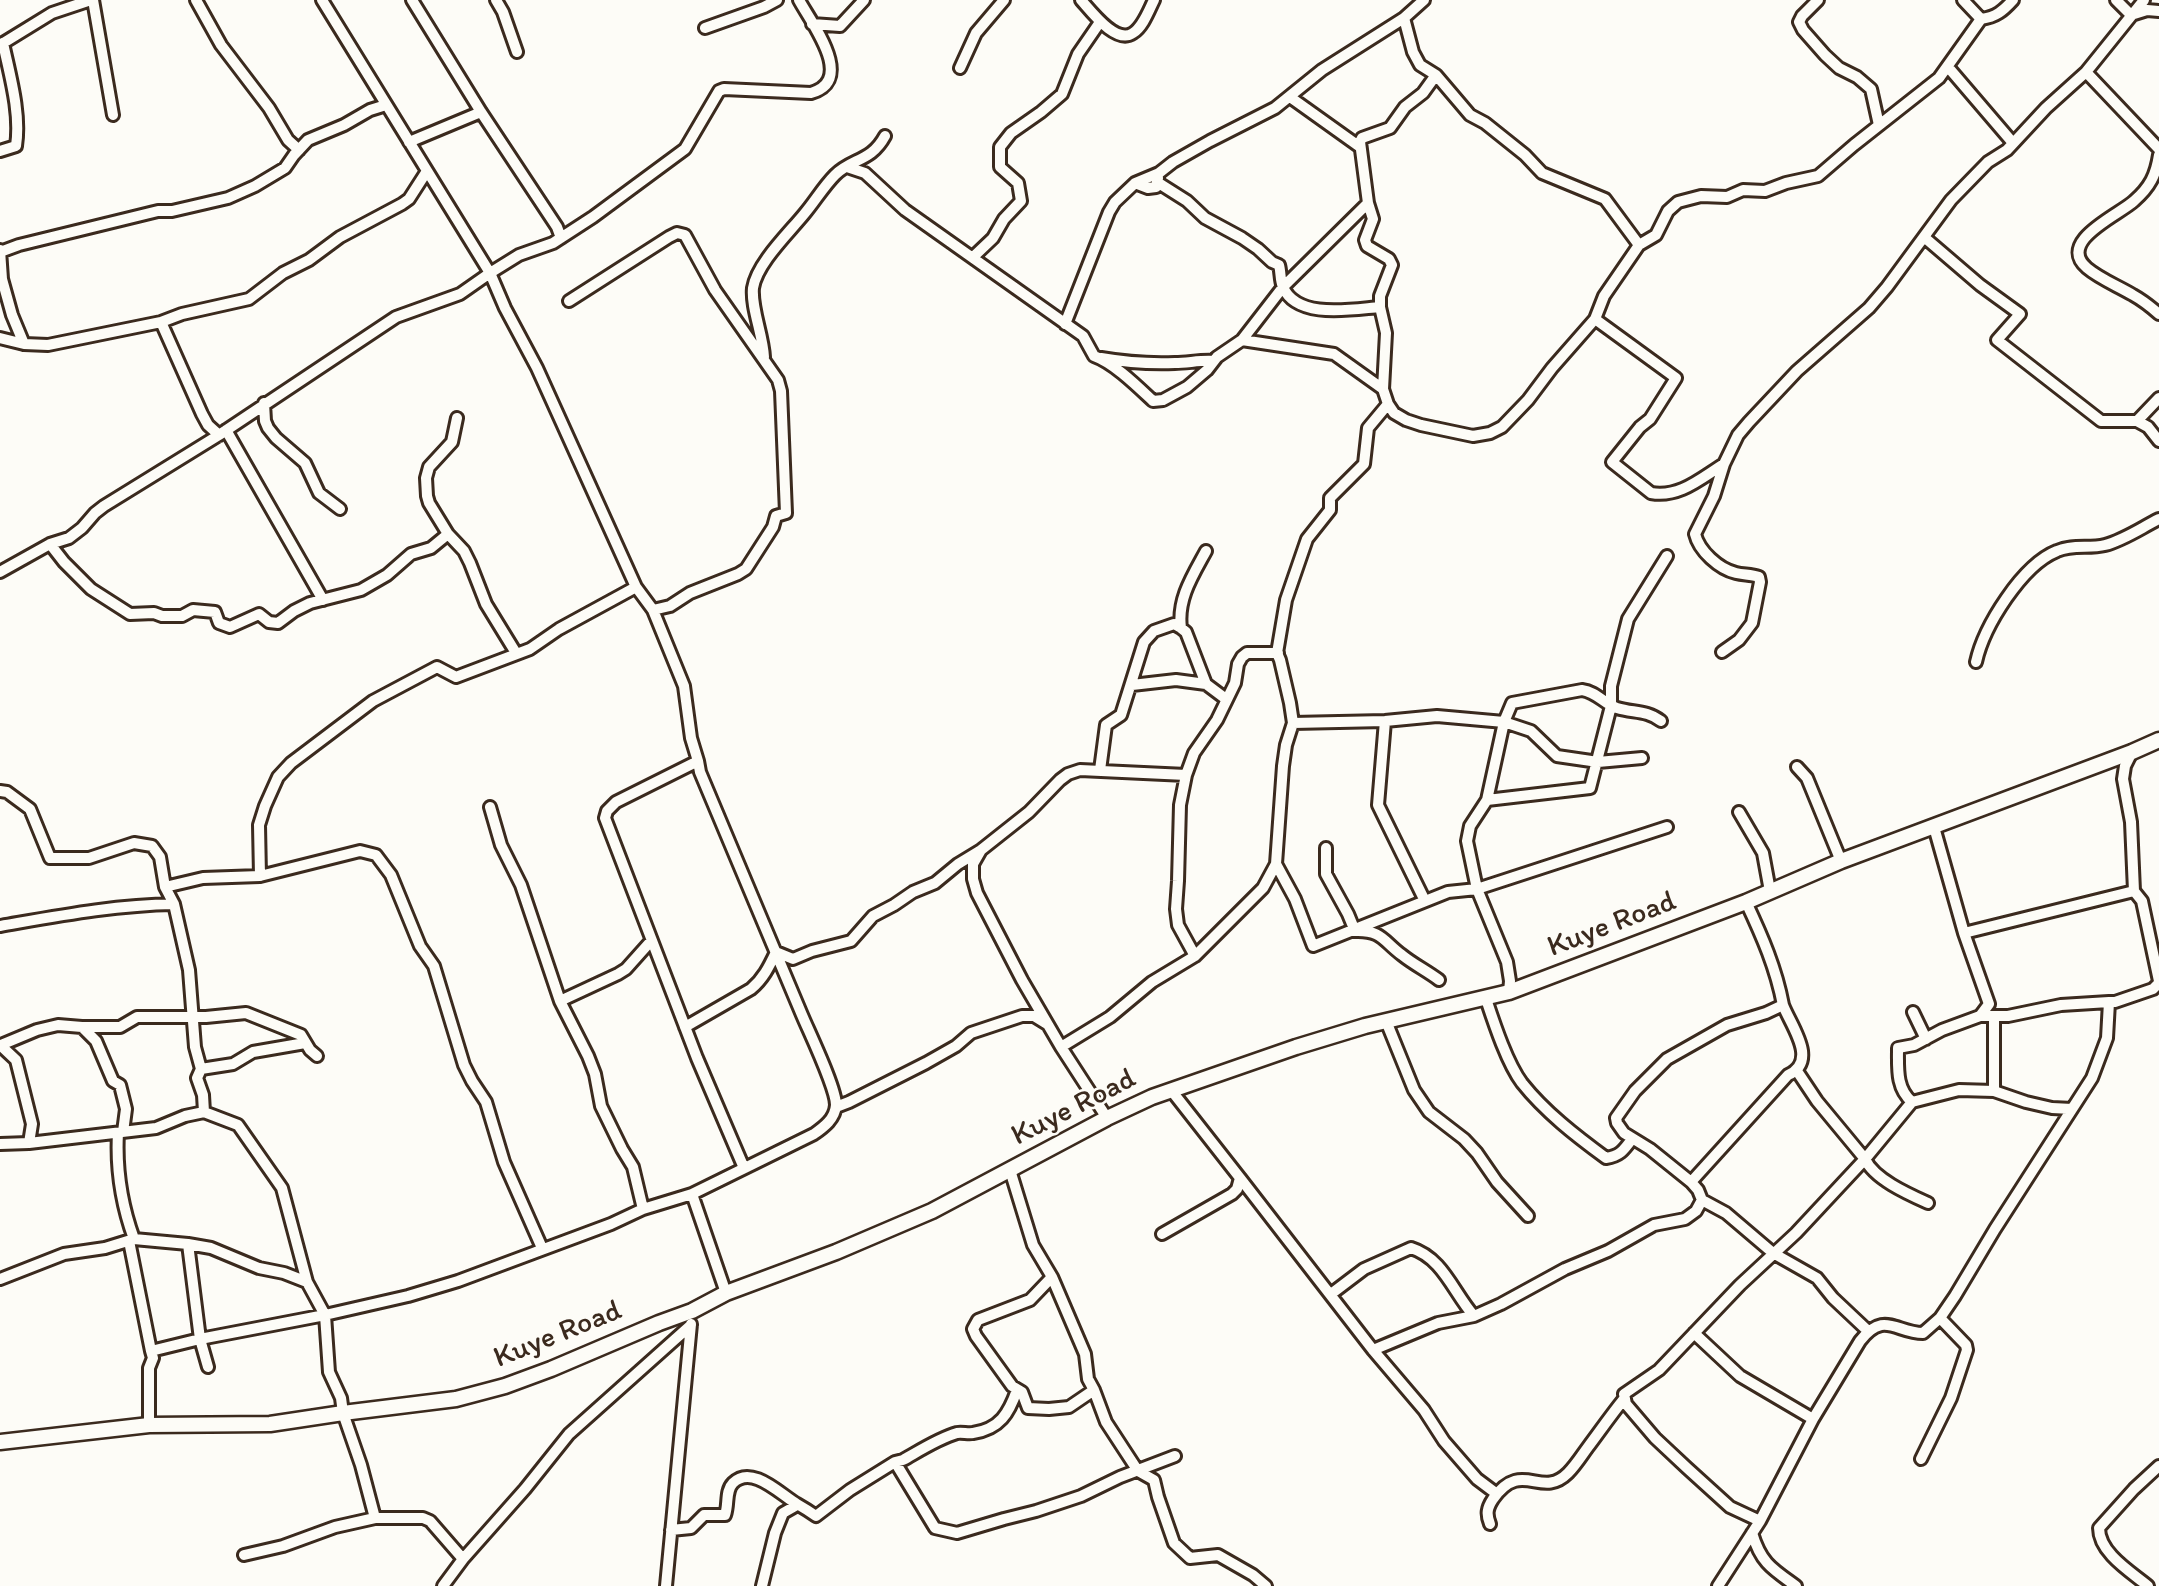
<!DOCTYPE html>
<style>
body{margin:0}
canvas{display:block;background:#fdfcf7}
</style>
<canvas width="2159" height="1586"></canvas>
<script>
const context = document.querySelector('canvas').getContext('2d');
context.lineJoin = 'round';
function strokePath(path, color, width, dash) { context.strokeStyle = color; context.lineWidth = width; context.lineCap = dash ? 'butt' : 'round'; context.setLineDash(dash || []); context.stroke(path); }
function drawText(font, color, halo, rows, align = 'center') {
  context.font = font + ' Itim,sans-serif'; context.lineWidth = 5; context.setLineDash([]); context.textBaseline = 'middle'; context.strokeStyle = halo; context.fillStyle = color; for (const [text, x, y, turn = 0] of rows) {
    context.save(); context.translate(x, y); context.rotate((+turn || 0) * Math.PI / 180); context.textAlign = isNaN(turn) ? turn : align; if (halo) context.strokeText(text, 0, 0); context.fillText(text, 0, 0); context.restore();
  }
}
const minor = new Path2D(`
 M93,0L113,115
 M196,0L221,45L269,108L288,140L299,150
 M412,0L481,112L557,227L561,238
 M496,0L503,12L517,52
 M1081,0C1091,11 1116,45 1133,33C1143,27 1149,10 1154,0
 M1818,0L1802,16L1799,22L1803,30L1825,55L1839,68L1857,77L1871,89L1879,125
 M2116,0L2131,15L2147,10L2159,11
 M1404,18L1413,52L1420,65L1436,75L1470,115L1485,123L1525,155L1542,173L1605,199L1639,245L1656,235L1668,211L1678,202L1701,196L1727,197L1743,190L1765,191L1786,183L1818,176L1854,145L1939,78L1981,19L1963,0
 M1981,19C1996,17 2003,11 2013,0
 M812,24L840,26L864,0
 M705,28L764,7L777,0
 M0,45L52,13L91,0
 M1948,67L2013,143
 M960,68L976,33L1004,0
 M2086,72L2159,149
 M1436,75L1423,93L1405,107L1390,128L1362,138L1360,142L1368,203L1373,219L1365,240L1367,246L1389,259L1392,265L1380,296V307L1386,333L1383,389L1388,404L1394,413L1406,420L1421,425L1473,436L1490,433L1502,427L1528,400L1552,368L1595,319L1604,296L1639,245
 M1290,97L1360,147
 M409,142L481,112
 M0,151L16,146C21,113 10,76 3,43
 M2159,155C2156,175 2150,187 2134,201C2119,215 2056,241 2087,268C2100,279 2118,286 2133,295C2142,300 2151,307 2159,314
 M847,167L865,173L905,210L1083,336L1094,356C1114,363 1138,387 1153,401L1163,400L1187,387L1207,370L1217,357L1242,340L1283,287L1368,203
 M1157,182L1187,201L1205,218L1242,238L1258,249L1272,262L1279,265C1281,272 1280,281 1283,287C1297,320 1353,309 1380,307
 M1135,183L1148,188L1156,187L1158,178
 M1924,237L1980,285L2020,314L1997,340L2101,421H2137L2148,427L2159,441
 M0,250L2,279L12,315L24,344
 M0,252L19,245L158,211H172L228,198L255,186L285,168L294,155L308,140L344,125L370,110L386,105
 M973,257L993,238L1004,219L1021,201L1018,183L1000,167V147L1011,133L1041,112L1062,94L1078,54L1100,22
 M569,301L669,237L677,233L685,235L715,290L778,380L781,391L786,513L776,516L773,527L746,569L738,574L690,593L670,606L653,610
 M1595,319L1676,378L1650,419L1640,427L1612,462L1651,493C1680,498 1701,478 1724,464
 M161,322L202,414L208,425L219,435
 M1065,324L1109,212L1115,202L1135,183L1159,173L1173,162L1210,141L1275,108L1322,70L1404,18L1424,0
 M0,338L24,344L48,345L161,322L182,314L249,299L283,273L309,260L340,237L402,204L409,199L427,171
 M1242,340L1334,354L1383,389
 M764,357C763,335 751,308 753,288C757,263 789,233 805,213C815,201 824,186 835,175C852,158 871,162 885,136
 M1101,358C1124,362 1150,364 1175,363C1188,363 1200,360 1214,361
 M264,403L265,421L268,428L276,438L305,463L319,493L340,509
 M457,418L452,442L429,467L426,478L427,496L429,503L448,534L464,551L470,563L486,604L516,653
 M2137,421L2159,398
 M226,430L323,600
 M50,544L64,562L91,589L130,614L154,613L162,616H182L193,610L215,612L219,623L230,627L259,614L269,622L278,623L294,611L310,603L361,590L387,575L411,554L431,548L448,534
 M1206,551C1193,575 1177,599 1181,628L1186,632L1206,684L1226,699
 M0,572L50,544L69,538L82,528L95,513L104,506L219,435L396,317L460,294L490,273L519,255L553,243L593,217L685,149L719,91L724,89L811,93C856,80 812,24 799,0
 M1722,652L1739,640L1752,623L1760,582L1759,577C1751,574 1744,575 1736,573C1719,569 1699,551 1695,534L1714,496L1724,464L1738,435L1749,422L1797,371L1869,308L1887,287L1951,200L1988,162L2007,150L2046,108L2086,72L2144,0
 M1976,662C1984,626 2022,565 2057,551C2073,544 2089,549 2105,545C2124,540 2141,528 2159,519
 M1132,685L1176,680L1206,684
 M1385,721L1378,805L1425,901
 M1293,723L1385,721L1437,716L1504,722L1531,731L1557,756L1598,762L1642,758
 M2132,752L2125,766L2123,779L2131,822L2134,891L2142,901L2159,981
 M698,761L616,802L607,811L605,818L697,1058L744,1168
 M1797,767L1807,778L1841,861
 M1100,770L1106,725L1121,715L1144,642L1154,631L1174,624L1181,628
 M0,791L7,792L30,809L50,858H89L134,843L152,846L160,857L165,887
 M1487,800L1590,788L1611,706V686L1628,619L1667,556
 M490,807L501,845L521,885L560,1001L588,1056L595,1074L601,1106L622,1149L633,1167L643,1209
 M1739,812L1763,853L1770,891
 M1934,827L1964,933L1989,1004L1980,1016
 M1326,848V874L1348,914L1355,931C1382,930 1383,941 1402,955C1413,964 1427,971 1439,980
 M1276,864L1295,899L1313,946L1448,892L1477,889L1667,827
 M260,876L259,825L265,806L278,777L291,763L373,701L437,667L456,677L530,649L559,629L636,587
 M1746,902C1762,936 1776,968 1783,1005L1766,1013L1727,1025L1667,1059L1635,1091L1616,1118L1617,1123L1624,1133L1650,1149L1691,1182L1698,1190L1702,1200L1726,1213L1773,1253L1817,1278L1833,1298L1868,1331
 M0,926C58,916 115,905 174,904
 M1964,933L2134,891
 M1195,956L1178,925L1176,909L1178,881L1180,805L1186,775L1194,753L1217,720L1235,683L1238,664L1242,657L1247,653H1278
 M1509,992L1510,981L1507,962L1477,889L1467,841L1470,826L1487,800L1504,722L1512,703L1582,690C1597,692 1604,704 1617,708C1633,713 1647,710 1661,721
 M1486,999C1494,1023 1507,1063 1522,1083C1545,1112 1576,1136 1606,1158C1620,1156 1624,1150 1632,1139
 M560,1001L618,974L626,969L651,941
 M1913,1012L1926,1039
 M1386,1021L1414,1090L1429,1112L1464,1139L1477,1153L1497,1182L1528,1216
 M82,1027H120L137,1017H206L246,1013L301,1035L310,1050L317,1056
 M685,1027L751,989C763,979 769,967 776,952L793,959L812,951L851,941L873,916L894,905L913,892L935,883L958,864L981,850
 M0,1045L16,1060L32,1124L29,1143L156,1128L185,1116L204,1112
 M1,1045L37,1030L58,1025L82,1027L96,1041L113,1081L120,1085L126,1109L123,1132
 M1061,1047L1110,1017L1152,982L1195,956L1263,888L1276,864L1283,766L1286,745L1293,723L1290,703L1280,660L1277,653L1286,600L1307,539L1330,510V498L1364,464L1368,428L1388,404
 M201,1069L233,1064L253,1052L305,1043
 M1797,1071L1817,1101L1865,1159C1874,1179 1908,1194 1928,1203
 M1994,1091V1016
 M1912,1102C1896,1088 1898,1069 1898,1048L1914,1045L1942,1030L1980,1016H2008L2061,1005L2109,1002
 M836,1107L849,1102L926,1063L956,1046L971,1033L1022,1016H1034L1047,1024
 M1107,1118L1061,1047L1022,980L977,893L973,879V864L981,850L1029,812L1060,780L1068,774L1080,770L1186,775
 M118,1133C116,1168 122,1206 134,1239
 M0,1144L29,1143
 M1010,1170L1033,1245L1052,1277L1085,1354L1088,1379L1094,1390L1106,1422L1138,1471L1154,1480L1158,1497L1174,1543L1190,1558L1218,1555L1253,1575L1266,1586
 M1240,1178L1373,1350L1424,1410L1444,1441L1477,1479L1497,1494
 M1691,1182L1788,1075C1819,1061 1791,1026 1783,1005
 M692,1194L726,1293
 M1162,1234L1232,1194L1237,1189L1240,1178L1171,1090
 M129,1241L151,1351
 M188,1244L200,1339L208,1367
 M1052,1277L1030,1300L978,1320L973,1329L976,1336L1012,1386L1022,1392L1028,1408L1049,1409L1069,1407L1094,1390
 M0,1279L64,1254L105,1248L134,1239L188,1244L211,1248L259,1268L284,1273L307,1282
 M1331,1294L1364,1269L1411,1248C1443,1258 1453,1292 1474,1316
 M1694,1333L1740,1376L1813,1419
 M1373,1350L1438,1323L1474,1316L1501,1304L1565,1269L1608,1251L1654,1225L1685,1219L1696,1211L1702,1200
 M149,1425V1368L153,1358L151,1351L200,1339L325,1315L408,1296L458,1281L611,1224L643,1209L692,1194L814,1134C824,1127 835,1119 836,1105C836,1088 810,1034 802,1015C768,934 734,853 700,772L698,761L691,738L684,686L653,610L636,587L537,368L505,308L490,273L322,0
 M1921,1459L1951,1398L1967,1350L1966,1345L1940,1318
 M895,1462L935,1528L957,1533L1004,1519L1036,1511L1081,1496L1120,1477L1175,1456
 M375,1518L361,1465L343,1413L341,1398L329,1372L325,1315L307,1282L282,1188L238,1125L204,1112L203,1095L197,1078L201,1069L195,1047L189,970L174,904L165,887L203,878L260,876L360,851L376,855L391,875L420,946L434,966L464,1065L472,1081L486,1102L504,1162L542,1248
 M1760,1521L1730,1507L1687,1468L1655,1438L1626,1404L1624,1394L1659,1370L1740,1285L1796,1233L1865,1159L1912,1102L1959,1090L1994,1091L2026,1102L2052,1108L2072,1109
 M1490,1524C1486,1514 1487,1508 1493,1499C1522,1458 1541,1500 1568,1473C1576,1465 1582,1455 1588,1447C1600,1431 1611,1415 1624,1399
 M671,1530L691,1528L704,1515H725C729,1504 725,1491 733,1483C752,1464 781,1495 797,1504C804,1508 809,1511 816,1516L850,1490L895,1462L903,1460C919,1451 939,1438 957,1433C962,1432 968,1434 973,1433C1000,1429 1009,1413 1017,1390
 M1752,1533C1761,1563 1772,1569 1796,1586
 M244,1555L283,1546L335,1527L375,1518H423L430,1521L463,1559
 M443,1586L463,1559L525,1489L569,1434L691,1325
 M666,1586L691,1324
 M762,1586L775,1533L783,1513L797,1505
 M1718,1586L1760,1521L1813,1419L1860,1341C1884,1310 1896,1333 1923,1333L1940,1318L1955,1296L1995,1229L2092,1078L2107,1038L2109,1002H2115L2153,989L2159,983
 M2148,1586C2131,1572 2099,1553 2099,1528L2134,1489L2159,1466`);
const tertiary = new Path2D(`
 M0,1442L149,1425L270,1424L343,1413L456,1399L505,1386L551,1369L659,1323L692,1311L726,1293L836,1252L932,1211L1107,1118L1152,1097L1296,1047L1365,1026L1509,992L1746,902L1841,861L2132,752L2159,740`);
strokePath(minor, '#3b2a1e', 16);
strokePath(tertiary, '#3b2a1e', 19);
strokePath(minor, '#fdfcf7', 10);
strokePath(tertiary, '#fdfcf7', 14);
drawText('30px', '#3b2a1e', '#fdfcf7', [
 ["Kuye Road",1612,925,-21],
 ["Kuye Road",1074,1108,-27],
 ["Kuye Road",558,1335,-22]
]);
</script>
